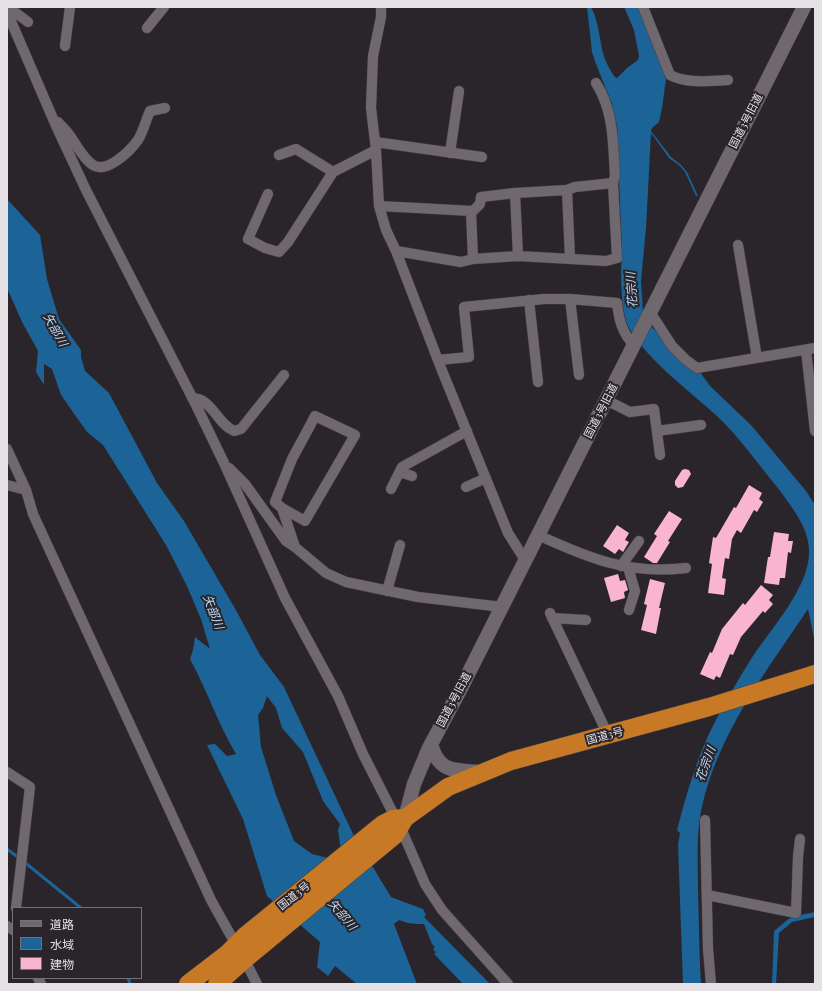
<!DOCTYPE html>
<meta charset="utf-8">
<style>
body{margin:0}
#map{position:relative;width:822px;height:991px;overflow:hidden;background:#2a252a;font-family:"Playfair Display","Noto Sans JP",serif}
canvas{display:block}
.frame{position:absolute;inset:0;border:8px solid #e5e1e5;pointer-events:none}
.legend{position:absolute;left:12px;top:907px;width:130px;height:72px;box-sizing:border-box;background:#2a252a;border:1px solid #757075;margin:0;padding:5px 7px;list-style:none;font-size:12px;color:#e5e1e5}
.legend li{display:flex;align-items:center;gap:8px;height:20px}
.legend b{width:20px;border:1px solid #757075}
</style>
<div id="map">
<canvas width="822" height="991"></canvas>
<div class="frame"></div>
<ul class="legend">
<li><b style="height:5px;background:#6f696f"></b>道路</li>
<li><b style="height:11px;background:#1c6397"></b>水域</li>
<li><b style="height:11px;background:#fab5ce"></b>建物</li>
</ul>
</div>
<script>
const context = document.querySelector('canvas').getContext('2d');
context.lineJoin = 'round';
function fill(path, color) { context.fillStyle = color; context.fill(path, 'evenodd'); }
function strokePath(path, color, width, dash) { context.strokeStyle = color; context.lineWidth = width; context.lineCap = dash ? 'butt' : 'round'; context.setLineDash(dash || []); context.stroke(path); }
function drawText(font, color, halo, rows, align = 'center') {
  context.font = font + ' "Playfair Display","Noto Sans JP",serif'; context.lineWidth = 4; context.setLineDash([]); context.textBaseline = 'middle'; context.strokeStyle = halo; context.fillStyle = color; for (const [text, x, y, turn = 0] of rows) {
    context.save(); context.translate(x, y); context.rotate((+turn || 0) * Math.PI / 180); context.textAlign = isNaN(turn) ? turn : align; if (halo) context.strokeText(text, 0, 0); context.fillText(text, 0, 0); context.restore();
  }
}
fill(new Path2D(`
 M587,7H591C598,20 599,35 602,49C604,59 609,69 615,77L617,78L627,68L638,60L639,56L634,30L624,7H638L649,33L666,79L662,108L659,122L652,128L651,131L671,157L681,165L687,172L698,196H696L685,172L680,166L669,158L651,133L646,228L641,281L643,312L652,327L670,347L700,372L710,386L751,425L806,491L815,505L814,603L815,643L808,609C765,673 717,735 701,811C696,837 698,864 698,890C699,921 699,953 701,984H683L678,844L680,833L677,830C687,792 698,753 717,718C728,697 740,676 753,656C771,629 809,587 809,553C810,528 791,506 777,487C758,464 740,438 718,417C689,390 649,362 629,328C621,314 620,271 622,254L617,127L612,104L596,64L592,52Z
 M7,199L40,235L47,279L59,319L81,350V357L85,371L109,393L157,483L184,521L237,612L260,655L284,687L353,834L391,897L423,909L426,915L424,917L490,984H463L434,954L436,953L433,949L435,947L432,944L424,924C415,924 408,924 399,920L394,924L417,984H357L335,966L328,976L317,967L320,942L267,896L243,819L207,745L215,744L227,756L236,754C218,724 207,690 190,659L193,650L195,637L210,649L201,619L187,586L166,545L103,445L87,432L61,395L52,369L44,364V385L36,372L38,351L22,322L7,288ZM267,696L276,708L282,728L303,752L323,801L340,824L338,830L341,851L328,858L312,854L294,841L276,795L261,747L258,715L263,708Z
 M815,912V917L792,922L779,933L776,984H772L774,931L791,917Z`), '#1c6397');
strokePath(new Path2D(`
 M7,849L19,858
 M23,861L81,908
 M128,978L130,984`), '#1c6397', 3);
fill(new Path2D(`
 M685,469L689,470L691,474L683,487L678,488L675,485V481L682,470Z
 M749,485L762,493L759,499L763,502L757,512L754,510L741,533L737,530L732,539L729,559L725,558L722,578L726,579L724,595L708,593L712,564L709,563L713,537L716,538L734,507L736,508Z
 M669,511L682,519L668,541L670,542L657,563H653L644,557L657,536L654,534Z
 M617,525L629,533L625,540L629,542L623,552L619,549L615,554L603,546Z
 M774,532L789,534L788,541H793L791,553L788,552L785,578H780L779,585L764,583L768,557H770Z
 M618,574L620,581L625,580L628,590L624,592L625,598L611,602L604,578Z
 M650,579L665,583L659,608H661L656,634L641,630L647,605L644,604Z
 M761,585L773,595L769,600L773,604L765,613L763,611L741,637L733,655L730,654L720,678L716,676L714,680L700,674L710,652L712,653L722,629L743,603L745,605Z`), '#fab5ce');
const street = new Path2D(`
 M8,7L28,22
 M381,7V17L373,56L371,108L376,150L379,206L386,230L396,251L441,368L508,533L525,560
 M643,7L670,75C687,84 710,81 728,80
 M7,12L57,128L86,190L196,405L224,463L285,598L338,696L363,754L396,819
 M147,28L164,7
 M65,46L70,7
 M596,83C614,111 613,144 615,176L613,183
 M58,122C61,126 65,129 68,133C75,142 83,159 93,165C107,174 130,151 138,140C143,132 146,120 150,111L165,108
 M375,142L482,157
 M450,153L459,91
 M279,155L296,149L333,172
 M567,190L570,259
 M515,193L518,256
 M268,194L248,239L265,248L279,252L288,242L333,172L376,150
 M379,206L473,211L480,204L481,197L515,193L567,190L575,187L613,183L617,258L606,261L518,256L473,259L461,262L396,251
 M471,211L473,259
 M738,245L757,358
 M570,299L579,375
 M529,300L538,382
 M650,312L672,346L686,360L697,368L815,348
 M806,350L815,431
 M438,360L469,357L464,307L544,299H570L617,303C619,320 622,333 634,345
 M192,398C212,398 217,424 234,431L241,429L284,375
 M606,400L630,412L654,409L660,455
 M657,431L701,425
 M7,449L26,490L33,514L211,900C226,928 243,955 257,984
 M229,468L245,484L286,541L295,547L326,573L346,582L418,597L502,607
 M400,472L412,476
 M7,485L26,490
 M466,487L486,478
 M391,489L402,467L467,431
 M282,508L305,521L355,435L315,416L312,422L292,459L275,502L282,508L295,547
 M538,535C588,558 629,575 686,568
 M621,566L639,541
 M628,567L635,591L629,610
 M387,591L400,545
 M550,613L608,735
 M552,618L586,620
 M7,772L30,787L16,908
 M705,820L708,949L711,984
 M400,826L425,884L442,910L508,984
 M707,895L796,913L798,857L800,839
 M7,926L13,930
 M38,978L41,984`);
const secondary = new Path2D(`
 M431,744C439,774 456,770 482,772
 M405,818L414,784L429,748L460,690L804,7`);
const highway = new Path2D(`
 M188,984L227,954L245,936L383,824L393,819L405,818
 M217,984L245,959L395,835L405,818L448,787L511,761L709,707L815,674`);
strokePath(street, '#454145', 11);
strokePath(secondary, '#454145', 15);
strokePath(highway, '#454145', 19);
strokePath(street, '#6f696f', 10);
strokePath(secondary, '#6f696f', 14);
strokePath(highway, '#c87925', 18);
drawText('11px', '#e5e1e5', '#2a252a', [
 ["国道3号旧道",746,121,-63],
 ["国道3号旧道",601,411,-63],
 ["国道3号旧道",454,700,-62],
 ["国道3号",605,736,-15],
 ["国道3号",294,896,-39]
]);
drawText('italic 12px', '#badbf9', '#2a252a', [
 ["花宗川",632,290,-94],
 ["矢部川",55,330,61],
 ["矢部川",213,612,69],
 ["花宗川",706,764,-70],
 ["矢部川",342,915,50]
]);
</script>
